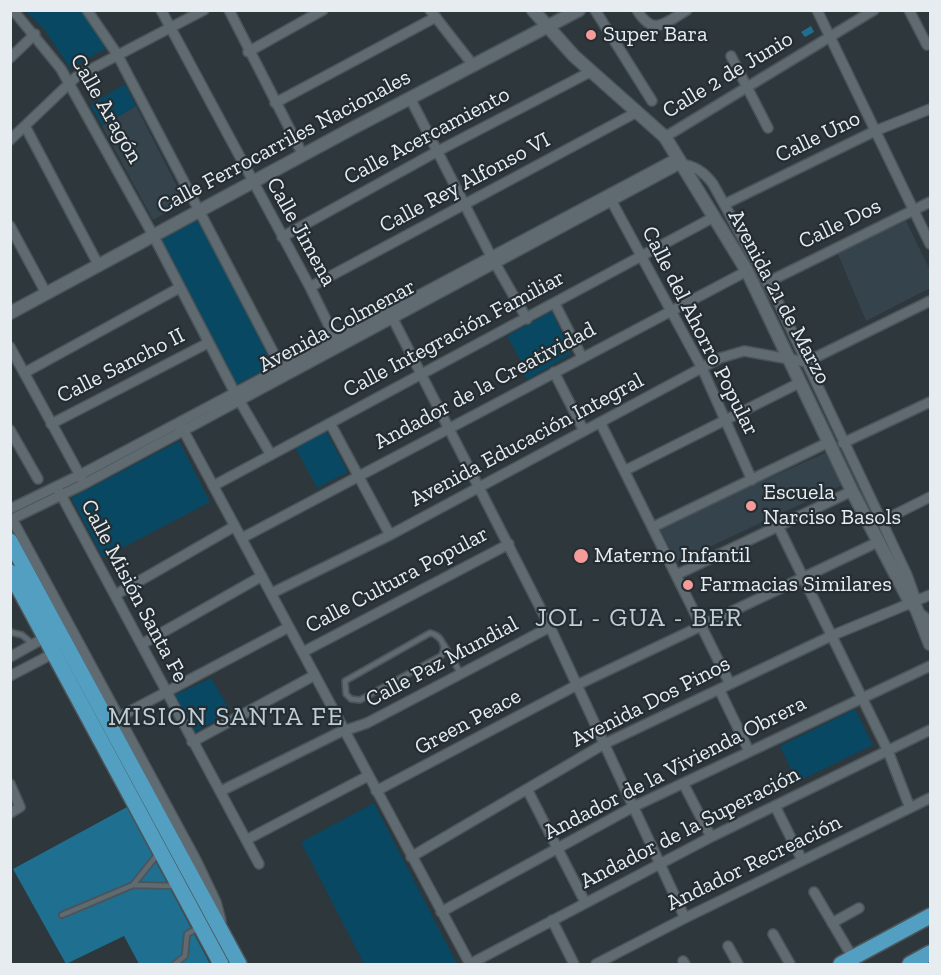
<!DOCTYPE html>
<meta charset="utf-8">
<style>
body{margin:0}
#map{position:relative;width:941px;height:975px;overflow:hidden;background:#2d373c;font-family:"Zilla Slab",serif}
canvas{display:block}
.frame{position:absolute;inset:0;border:12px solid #e6ecf0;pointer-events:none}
</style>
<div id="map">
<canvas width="941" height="975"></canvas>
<div class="frame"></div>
</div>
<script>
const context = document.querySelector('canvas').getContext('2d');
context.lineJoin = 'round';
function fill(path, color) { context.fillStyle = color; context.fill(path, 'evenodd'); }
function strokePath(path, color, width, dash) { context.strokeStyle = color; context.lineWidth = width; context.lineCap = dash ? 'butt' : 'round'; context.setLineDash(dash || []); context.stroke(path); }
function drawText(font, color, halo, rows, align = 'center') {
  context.font = font + ' "Zilla Slab",serif'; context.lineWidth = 4.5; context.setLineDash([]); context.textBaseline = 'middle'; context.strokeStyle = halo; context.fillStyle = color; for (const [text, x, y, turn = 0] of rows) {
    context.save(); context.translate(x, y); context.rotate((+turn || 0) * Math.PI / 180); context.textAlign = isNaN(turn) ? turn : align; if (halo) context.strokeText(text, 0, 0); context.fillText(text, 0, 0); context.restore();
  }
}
fill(new Path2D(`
 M136,106L185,202L153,220L102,126Z
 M906,221L930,270V288L866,321L837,252Z
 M825,453L842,485L677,562L659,527Z`), '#34434c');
fill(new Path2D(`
 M25,11H84L107,48L70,68L44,29Z
 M125,84L136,106L102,126L90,105Z
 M201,219L273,366L233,386L161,238Z
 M552,311L571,354L527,380L521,371L525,369L507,336Z
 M326,431L348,472L317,488L295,447Z
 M179,441L210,502L103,558L71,498Z
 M211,678L231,712L195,732L175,695Z
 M855,709L873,745L797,782L780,746Z
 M374,803L457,964H364L301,842Z`), '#084862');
fill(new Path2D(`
 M811,26L814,32L805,37L801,32Z
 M127,807L210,964H139L124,936L66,964L13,869Z`), '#1f6f90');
const service = new Path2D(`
 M10,632L22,635L33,644
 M430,633C440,635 448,646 441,656L360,700L351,699L346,694L345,681Z
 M444,645L461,674
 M133,885L157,855
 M62,915L133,885L174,886
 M175,964L185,956L187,934L198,928`);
const minor = new Path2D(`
 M13,10L61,69L153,235L235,393L271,455
 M87,10L117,54L282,369
 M161,10L310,287L338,344
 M229,10L303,155
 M430,10L473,65
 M595,10L652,101
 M637,10C653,37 665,23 687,10
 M817,10L930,244
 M909,10L927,45
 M248,52L323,10
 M731,56L768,128
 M10,58L35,34
 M410,98L492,258L527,319
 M275,103L436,17
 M25,126L98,264
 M665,137L874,10
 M10,140L76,77L204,10
 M612,202L702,368L752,480
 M725,204L875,131L930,109
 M10,226L46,293
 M282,237L438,151L592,71
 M768,282L930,202
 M310,287L637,112
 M555,304L582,357
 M393,319L550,627L685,918
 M10,347L82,479
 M554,372L584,431
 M24,373L179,288
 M600,422L730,684
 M330,423L390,535
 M51,424L208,343
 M180,424L470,964
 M10,430L38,479
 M843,443L930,402
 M626,470L801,382
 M213,486L714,217
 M59,491L259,864
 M10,509L80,475L677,158
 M12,519L196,860L216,902L221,921
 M10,520L84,484L680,164C694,165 705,173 713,184L779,304L907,575L916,600V608
 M882,521L930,497
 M778,526L888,751L910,808
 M653,527L829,442
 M242,538L747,271
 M676,575L852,491
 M272,593L390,535L720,358L744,351L806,362L930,301
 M115,595L235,526
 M917,611L930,621
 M142,644L262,576
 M303,652L509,544
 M10,657L46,637
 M10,676L54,653
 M719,689L749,751
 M119,717L289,627
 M192,742L315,675
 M683,783L711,837
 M10,784L20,807L10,813
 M221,791L338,733L367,723L550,627
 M376,791L577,685L880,541
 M528,791L585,902
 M775,806L802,860
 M246,840L368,776
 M411,857L604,744L831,636L930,595
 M814,892L853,958
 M441,912L633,807L930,666
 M552,920L574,964
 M832,923L859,908
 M773,934L790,964
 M728,946L738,964
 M683,961L685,964
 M470,964L711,837L930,730
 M596,964L685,918L930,798`);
const tertiary = new Path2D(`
 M533,10L574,56L665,137L747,271L852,491L910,602L916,608L930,644
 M10,313L351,129L579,10`);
const primary = new Path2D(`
 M10,541L239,964
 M10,572L221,964
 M841,964L930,916
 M910,964L930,953`);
strokePath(service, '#4b5458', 8);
strokePath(minor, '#4b5458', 12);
strokePath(tertiary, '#4b5458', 15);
strokePath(primary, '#4b5458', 18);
strokePath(service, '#606b71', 4.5);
strokePath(minor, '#606b71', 9);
strokePath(tertiary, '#606b71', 12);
strokePath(primary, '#529fc1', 15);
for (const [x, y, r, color] of [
 [591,35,6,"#f59b99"],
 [751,506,6,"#f59b99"],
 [581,556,8,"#f59b99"],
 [688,585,6,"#f59b99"]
]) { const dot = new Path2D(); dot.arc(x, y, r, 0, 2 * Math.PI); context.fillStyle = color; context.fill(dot); strokePath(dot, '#232d32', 2); }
drawText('22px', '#e6ecf0', '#232d32', [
 ["Super Bara",603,35],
 ["Escuela",763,493],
 ["Narciso Basols",763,518],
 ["Materno Infantil",594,556],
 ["Farmacias Similares",700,585]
], 'left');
drawText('22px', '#e6ecf0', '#232d32', [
 ["Calle 2 de Junio",728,75,-31],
 ["Calle Aragón",106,109,60],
 ["Calle Acercamiento",427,136,-28],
 ["Calle Uno",818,137,-26],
 ["Calle Ferrocarriles Nacionales",284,142,-28],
 ["Calle Rey Alfonso VI",465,183,-28],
 ["Calle Dos",840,224,-26],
 ["Calle Jimena",301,232,61],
 ["Avenida 21 de Marzo",779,297,62],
 ["Avenida Colmenar",337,326,-28],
 ["Calle del Ahorro Popular",700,331,63],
 ["Calle Integración Familiar",454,334,-28],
 ["Calle Sancho II",121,366,-27],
 ["Andador de la Creatividad",485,386,-28],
 ["Avenida Educación Integral",527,440,-28],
 ["Calle Cultura Popular",397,580,-28],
 ["Calle Misión Santa Fe",134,591,62],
 ["Calle Paz Mundial",442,662,-28],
 ["Avenida Dos Pinos",651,702,-27],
 ["Green Peace",468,722,-28],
 ["Andador de la Vivienda Obrera",675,768,-27],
 ["Andador de la Superación",690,828,-27],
 ["Andador Recreación",754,863,-26]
]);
context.letterSpacing = '1.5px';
drawText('26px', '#c1cdd4', '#232d32', [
 ["JOL - GUA - BER",639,619],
 ["MISION SANTA FE",226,718]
]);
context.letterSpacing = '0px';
</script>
